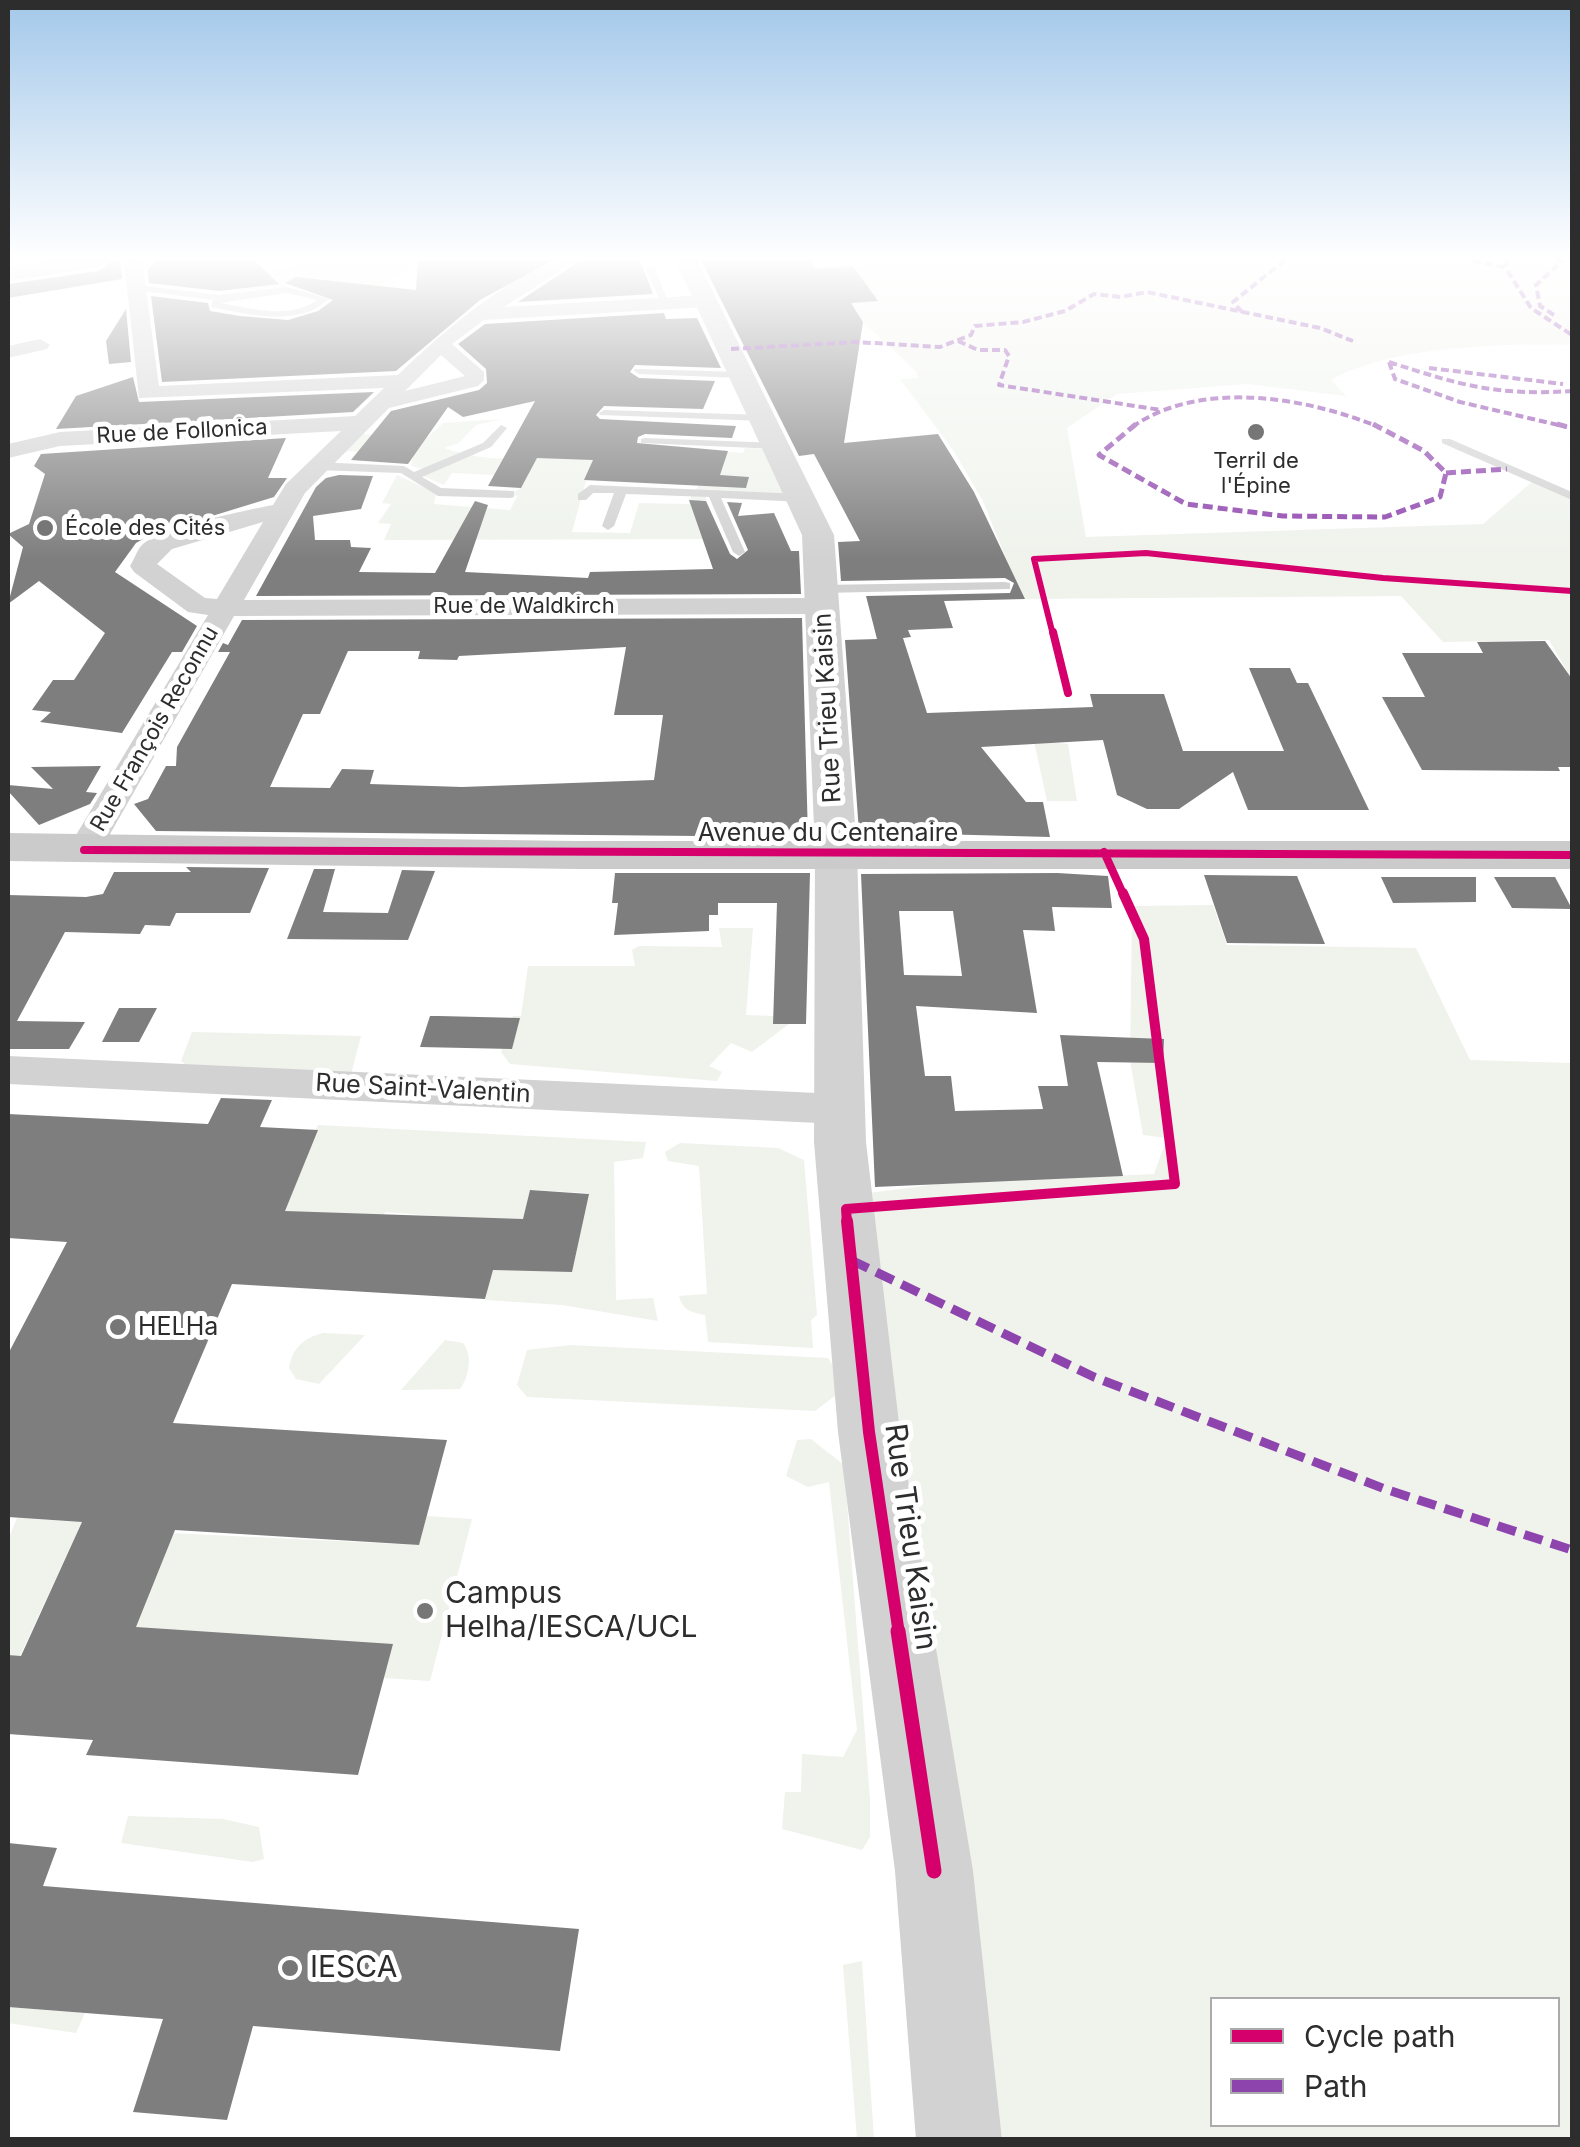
<!DOCTYPE html>
<meta charset="utf-8">
<style>
body{margin:0}
#map{position:relative;width:1580px;height:2147px;overflow:hidden;background:#fff;font-family:Inter,sans-serif}
canvas{display:block}
.frame{position:absolute;inset:0;border:10px solid #2d2d2d;pointer-events:none}
.legend{position:absolute;left:1210px;top:1997px;width:350px;height:130px;box-sizing:border-box;background:#fff;border:2px solid #ababab;margin:0;padding:12px 18px;list-style:none;font-size:30px;color:#2d2d2d}
.legend li{display:flex;align-items:center;gap:20px;height:50px}
.legend b{width:50px;border:2px solid #ababab}
</style>
<div id="map">
<canvas width="1580" height="2147"></canvas>
<div class="frame"></div>
<ul class="legend">
<li><b style="height:12px;background:#d6006c"></b>Cycle path</li>
<li><b style="height:12px;background:#8e44ad"></b>Path</li>
</ul>
</div>
<script>
const context = document.querySelector('canvas').getContext('2d');
context.lineJoin = 'round';
function fill(path, color) { context.fillStyle = color; context.fill(path, 'evenodd'); }
function strokePath(path, color, width, dash) { context.strokeStyle = color; context.lineWidth = width; context.lineCap = dash ? 'butt' : 'round'; context.setLineDash(dash || []); context.stroke(path); }
function drawText(font, color, halo, rows, align = 'center') {
  context.font = font + ' Inter,sans-serif'; context.lineWidth = 10; context.setLineDash([]); context.textBaseline = 'middle'; context.strokeStyle = halo; context.fillStyle = color; for (const [text, x, y, turn = 0] of rows) {
    context.save(); context.translate(x, y); context.rotate((+turn || 0) * Math.PI / 180); context.textAlign = isNaN(turn) ? turn : align; if (halo) context.strokeText(text, 0, 0); context.fillText(text, 0, 0); context.restore();
  }
}
fill(new Path2D(`
 M322,260H481L447,279L411,275L417,269H408L367,296L362,284L297,277L284,284L287,286L234,293L247,286L186,278L171,286L147,283L151,279L248,275Z
 M746,260H1572V345C1506,343 1389,346 1331,380L1346,396L1247,384L1117,394L1067,428L1086,537L1483,524L1534,480L1572,496V680L1549,640L1443,642L1401,596L1022,599L983,501L953,450L900,379L918,378L916,371L841,302L773,306Z
 M502,419L476,425L459,443L444,448C509,471 571,450 635,449C671,448 707,451 743,453L745,448L768,449L787,494L695,491L700,484L746,486L748,477L589,470L572,532L630,533L639,503L689,504L691,496H705L707,500L695,501L704,539L384,540L391,524L378,523L391,504L382,503L397,475L436,493L434,504L510,510L517,496L510,494L521,488L527,476L452,473L444,485L421,475L427,470L411,466L414,454L344,451L360,434L428,437L443,423Z
 M1034,741L1068,744L1077,801H1047Z
 M1213,905L1227,945L1416,948L1470,1060L1572,1063V2139H1002L861,1194L938,1184L1154,1174L1167,1138L1143,1135L1130,1060L1132,915L1134,906ZM1212,2000H1558V2124H1212Z
 M719,928H753L746,1015L773,1016V1024H789L752,1052L731,1043L709,1066L722,1072L717,1081L510,1064L501,1052L513,1016H521L528,966H635L632,950L639,946L722,947Z
 M192,1032L361,1036L350,1078L190,1068L181,1061Z
 M318,1125L646,1142L643,1158L614,1162L616,1300L653,1298L658,1321L562,1305L485,1300L492,1270L571,1271L588,1193L530,1190L523,1223L385,1212L383,1217L276,1211Z
 M680,1143L778,1148L804,1160L817,1315L811,1320L813,1348L708,1342L705,1315C691,1312 683,1311 679,1296L707,1294L699,1166L668,1161L665,1152Z
 M323,1333L365,1335L319,1384L296,1379L289,1368C292,1348 304,1338 323,1333Z
 M445,1340L463,1343C473,1355 469,1377 460,1389L401,1390Z
 M571,1345L828,1358L835,1369L836,1395L815,1411L527,1397L517,1385L527,1350Z
 M811,1439L844,1465L870,1799V1837L862,1850L782,1829L785,1792H801L802,1754L843,1757L857,1730L829,1482L808,1487L786,1476L797,1440Z
 M427,1516L472,1519L430,1681L384,1678L134,1630L171,1533L418,1545Z
 M17,1518L82,1522L20,1656L8,1655V1540Z
 M128,1816L223,1819L259,1827L264,1859L253,1862L121,1843Z
 M862,1961L874,2139H857L843,1965Z
 M8,2007L85,2013L76,2033L8,2023Z`), '#eff3ec');
fill(new Path2D(`
 M112,260H120L122,279L8,298V284L99,271Z
 M146,260L148,271L155,260H254L279,284L219,291L149,283Z
 M418,260H554L480,300L396,371L162,382L151,296L208,303L210,311L240,316L288,320L318,311L333,300L285,283L296,277L416,290Z
 M581,260H640L653,294L518,302Z
 M701,260H810L815,269L853,266L878,301L851,303L863,322L844,443L938,434L974,492L1025,599L944,601L953,628L908,630L911,637L903,638L927,713L1093,707L1090,694H1164L1183,751H1284L1249,668H1290L1297,683H1308L1369,810H1248L1233,772L1179,809H1147L1117,795L1103,740L981,747L1026,802H1043L1050,837L859,832L845,640L877,639L866,596L1010,593L1014,583L1005,578L841,581L838,542L860,541L814,454L799,456Z
 M126,309L131,362L109,364L106,341Z
 M664,313L666,319L697,318L721,368L635,365L630,372L639,378L715,381L703,409L604,406L596,415L600,419L736,426L732,438L645,434L638,437L637,443L728,451L720,475L749,477L746,488L584,480L593,460L537,458L521,488L488,486L535,401L463,417L448,407L408,464L351,460L391,411L479,390L487,383L486,369L458,344L485,324Z
 M133,377L139,402L374,392L353,412L56,429L76,396Z
 M286,438L268,478H287L274,497L150,535L136,543L115,572L197,626L182,652H172L122,733L40,722L51,712L32,710L53,680H74L105,633L39,581L8,604L23,547L8,534L29,524L45,474L34,466L41,454Z
 M339,475L373,476L361,509L313,516L315,540H350L351,547L371,548L359,572L435,573L475,501L488,505L465,572L588,578L590,572L713,569L689,500L706,501L730,554L737,559L748,550L727,502L742,503L738,516L774,513L791,551H799L801,594L256,596L316,487L326,478Z
 M802,618L808,837L156,831L134,804L148,799L166,766H176L177,747L230,652H218L223,643L228,645L242,620ZM626,647L614,715H663L654,780L462,787L370,784L374,770L342,769L330,788L270,787L303,714H320L348,651H420L418,659L457,660L459,656Z
 M1545,641L1572,679V767H1558L1560,771L1422,770L1382,697H1425L1402,653H1483L1477,642Z
 M101,766L86,792L97,793L90,804L39,825L8,791V785L53,789L31,767Z
 M186,867L269,868L250,913H176L170,926L145,925L140,934L65,932L17,1021L85,1022L69,1049H8V895L86,897L103,894L114,872H191Z
 M314,869H335L323,912L388,913L402,870L435,871L408,940L287,939Z
 M615,873H810L806,1024H773L777,903H718V915H709V931L614,935L618,903H612Z
 M1057,873L1108,876L1112,908L1052,907L1055,931L1023,930L1037,1013L916,1006L925,1076H951L955,1111L1043,1109L1038,1086H1068L1060,1035L1164,1039L1163,1063L1097,1062L1123,1176L875,1187L861,874ZM899,911H953L962,976L904,975Z
 M1204,875L1297,876L1325,944L1227,943Z
 M1381,877H1476V902L1393,903Z
 M1494,877H1555L1572,909L1512,908Z
 M119,1008H157L139,1042H102Z
 M430,1016H439L520,1018L512,1049L420,1047Z
 M221,1098L272,1100L260,1127L318,1130L285,1211L523,1219L530,1190L589,1194L572,1272L493,1270L485,1299L232,1284L173,1423L447,1440L419,1545L175,1530L136,1627L393,1644L358,1775L86,1755L93,1740L8,1734V1655L21,1656L82,1522L8,1517V1354L67,1242L8,1238V1114L208,1124Z
 M8,1843L57,1848L43,1886L579,1929L560,2051L253,2026L227,2120L133,2112L163,2019L8,2007Z`), '#7e7e7e');
fill(new Path2D(`
 M651,266L656,269L669,305L661,303L646,269Z
 M137,285L219,295L287,287L329,299C298,328 248,314 211,307L213,300L134,290ZM287,293L317,300C290,320 250,308 220,303Z
 M635,369L742,372L747,375L742,378L639,374L634,371Z
 M604,410L764,415L770,418L764,421L600,415L599,413Z
 M501,425L507,428L491,447L422,477L441,488L514,491V497L510,498L438,496L401,473L316,470L310,466L316,462L404,466L414,472L483,443Z
 M645,438L778,443L784,446L778,449L641,443V439Z
 M1442,439H1450L1572,492V500L1442,443Z
 M590,485L803,494L809,498L803,502L721,498L745,552L739,556L733,552L709,497L626,494L614,526L608,530L602,526L614,493H593L586,500H578V494Z
 M1005,582L1010,583V589L821,593L814,589L821,585Z`), '#d2d2d2');
fill(new Path2D(`
 M124,260H142L159,386L398,375C436,338 524,259 577,260L504,307L706,295L715,301L706,307L484,320L452,344L484,372V380L478,386L389,408L305,493L244,600L822,598L836,606L822,614L234,616L101,850L96,857H72L67,850L208,615L188,612L134,572L130,566C134,560 137,550 142,545C160,528 247,510 273,505L286,484L341,431L60,446L8,458V444L60,432L355,416L384,388L139,398ZM441,355L465,376L405,391ZM263,522L217,599L205,598L157,564L172,549Z
 M40,339L50,345L47,349L8,358V346Z
 M8,1056L839,1094L853,1099L859,1109L853,1119L839,1124L8,1084Z`), '#d2d2d2');
fill(new Path2D(`
 M56,260H109L98,267L8,281V267Z
 M675,260H697L834,535L857,852L866,1142L900,1432L973,1871L1002,2140H916L895,1871L838,1432L814,1142L815,852L802,535Z`), '#d2d2d2');
fill(new Path2D(`
 M8,833L575,841H1572V869H575L8,861Z`), '#cbcbcb');
strokePath(new Path2D(`
 M1508,260L1505,267L1531,308L1572,335
 M1473,261L1505,267
 M1242,312L1233,302L1285,260
 M1554,315L1540,306L1536,285L1562,261L1556,260
 M958,341L978,350H1005L1009,356L999,385L1161,410
 M731,349L856,342L940,347L971,335L975,326L1023,322L1065,311L1094,294L1121,297L1147,292L1320,328L1353,341
 M1389,362L1395,379L1460,402L1567,427
 M1389,362C1460,385 1496,396 1572,391
 M1429,368L1563,384
 M1132,427C1201,379 1305,397 1379,427`), '#8e44ad', 4, [8, 4]);
strokePath(new Path2D(`
 M1136,424L1099,455L1186,504L1283,516L1385,517L1440,497L1446,473
 M1373,424L1424,451L1446,473
 M1557,424L1572,428
 M1446,473L1507,469`), '#8e44ad', 5, [10, 5]);
strokePath(new Path2D(`
 M851,1260L1094,1377L1385,1489L1572,1550`), '#8e44ad', 9, [19, 9]);
strokePath(new Path2D(`
 M1053,635L1034,559L1146,553L1383,578L1572,591`), '#d6006c', 6);
strokePath(new Path2D(`
 M1053,632L1068,693
 M84,850L1572,855
 M1104,852L1124,896`), '#d6006c', 8);
strokePath(new Path2D(`
 M847,1223L846,1209L1175,1184L1144,939L1123,893`), '#d6006c', 10);
strokePath(new Path2D(`
 M847,1221L869,1432L899,1634`), '#d6006c', 12);
strokePath(new Path2D(`
 M898,1631L934,1871`), '#d6006c', 15);
const sky = context.createLinearGradient(0, 0, 0, 560);
sky.addColorStop(0, '#a3c8ea');
sky.addColorStop(0.46, '#fff');
sky.addColorStop(1, '#ffffff00');
context.fillStyle = sky;
context.fillRect(0, 0, 1580, 560);
for (const [x, y, r, color] of [
 [1256,432,10,"#767676"],
 [45,528,10,"#767676"],
 [118,1327,10,"#767676"],
 [425,1611,10,"#767676"],
 [290,1968,10,"#767676"]
]) { const dot = new Path2D(); dot.arc(x, y, r, 0, 2 * Math.PI); context.fillStyle = color; context.fill(dot); strokePath(dot, '#fff', 4); }
drawText('22px', '#2d2d2d', '#fff', [
 ["Rue de Follonica",182,432,-3],
 ["Rue de Waldkirch",524,606],
 ["Rue François Reconnu",155,729,-60]
]);
drawText('22px', '#2d2d2d', '#fff', [
 ["Terril de",1256,461],
 ["l'Épine",1256,486],
 ["École des Cités",65,528,"left"]
]);
drawText('25px', '#2d2d2d', '#fff', [
 ["Rue Trieu Kaisin",828,708,-93],
 ["Avenue du Centenaire",828,833],
 ["Rue Saint-Valentin",423,1089,3]
]);
drawText('25px', '#2d2d2d', '#fff', [
 ["HELHa",138,1327]
], 'left');
drawText('30px', '#2d2d2d', '#fff', [
 ["Rue Trieu Kaisin",910,1537,82]
]);
drawText('30px', '#2d2d2d', '#fff', [
 ["Campus",445,1594],
 ["Helha/IESCA/UCL",445,1628],
 ["IESCA",310,1968]
], 'left');
</script>
